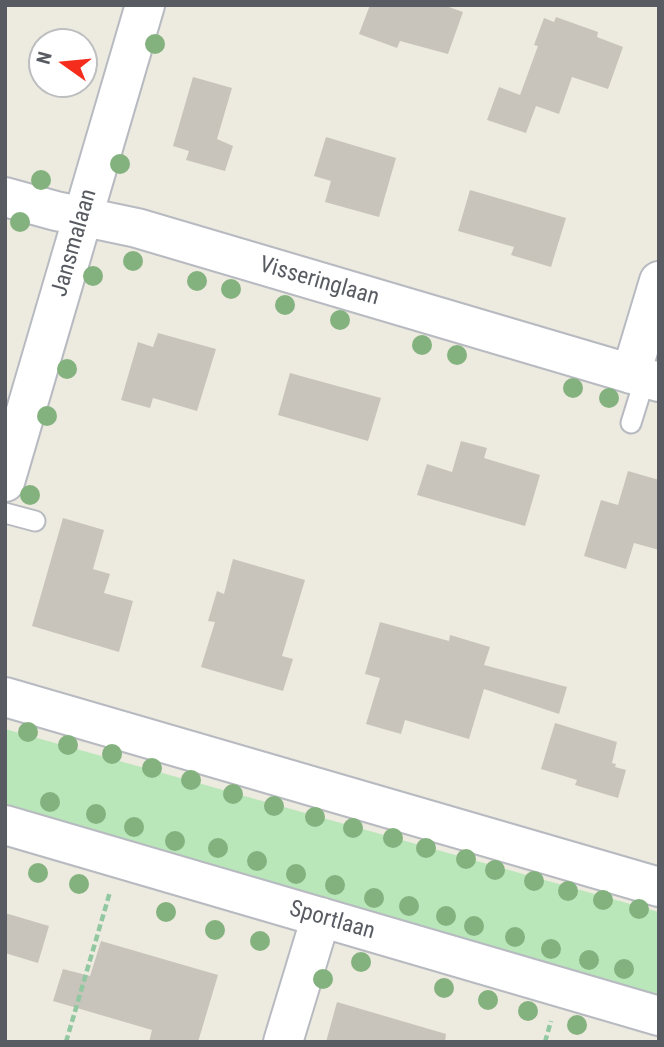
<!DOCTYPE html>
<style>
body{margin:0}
#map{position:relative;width:664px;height:1047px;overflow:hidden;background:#edeadf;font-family:"Roboto Condensed",sans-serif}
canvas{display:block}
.frame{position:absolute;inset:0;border:7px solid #585c62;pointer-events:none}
.north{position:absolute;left:28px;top:28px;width:70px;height:70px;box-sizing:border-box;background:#fff;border:2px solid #bcbec0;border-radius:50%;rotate:285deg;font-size:19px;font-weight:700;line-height:28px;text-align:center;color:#585c62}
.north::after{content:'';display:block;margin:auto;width:24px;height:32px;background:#f52d1c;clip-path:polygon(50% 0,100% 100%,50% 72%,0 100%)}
</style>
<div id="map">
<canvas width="664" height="1047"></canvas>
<div class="frame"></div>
<div class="north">N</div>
</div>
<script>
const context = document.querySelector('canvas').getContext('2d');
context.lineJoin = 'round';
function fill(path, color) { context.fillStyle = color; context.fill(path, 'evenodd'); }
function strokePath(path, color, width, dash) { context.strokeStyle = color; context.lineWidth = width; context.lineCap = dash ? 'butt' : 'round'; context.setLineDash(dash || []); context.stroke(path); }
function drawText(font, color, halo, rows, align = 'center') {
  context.font = font + ' "Roboto Condensed",sans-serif'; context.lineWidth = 5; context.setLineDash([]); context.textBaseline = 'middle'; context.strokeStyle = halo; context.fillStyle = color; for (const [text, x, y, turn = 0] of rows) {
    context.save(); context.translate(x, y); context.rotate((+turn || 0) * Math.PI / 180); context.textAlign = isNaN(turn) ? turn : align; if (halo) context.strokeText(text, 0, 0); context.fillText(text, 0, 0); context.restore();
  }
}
fill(new Path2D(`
 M5,729L659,912V998L5,806Z`), '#b9e7b9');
fill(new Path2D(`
 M370,5H443L463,12L448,54L400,41L397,48L359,34Z
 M556,17L598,32L597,37L623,47L608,89L572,77L559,114L536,106L526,133L487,120L499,87L520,95L538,46L534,45L544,18L554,22Z
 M193,77L232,88L217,139L233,146L225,171L186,160L189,151L173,146Z
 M326,137L396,158L379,217L325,202L331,181L314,176Z
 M470,190L566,218L551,267L511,255L514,247L458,231Z
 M158,333L216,349L197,411L153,398L150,408L121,400L138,342L153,347Z
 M290,373L381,398L368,441L278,415Z
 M461,441L487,448L484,458L540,475L525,526L417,495L427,464L452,472Z
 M628,471L659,480V550L634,543L626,569L584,556L601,500L618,505Z
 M63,518L104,530L93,569L110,574L104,593L133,601L119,652L32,626Z
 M233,559L305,580L282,656L293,659L283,691L201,667L215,622L208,621L217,591L224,594Z
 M380,622L449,641L450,635L490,647L484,665L567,687L559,714L484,689L469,739L405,720L401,734L366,724L380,678L365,674Z
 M555,723L617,742L612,763L616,764L615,767L626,770L618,798L575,785L577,780L541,769Z
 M5,913L49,926L38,963L5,953Z
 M101,941L218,975L198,1042H149L152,1030L53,1001L63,969L90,976Z
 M337,1002L446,1034L445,1042H326Z`), '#c8c4bc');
const service = new Path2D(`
 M631,423L645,378
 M5,513L35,521`);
const minor = new Path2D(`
 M5,197L56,211L137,228L659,382
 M631,374L659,281
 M5,482L145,5
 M5,697L659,887
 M5,825L659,1016
 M283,1042L321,917`);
strokePath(service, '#b7bac0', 23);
strokePath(minor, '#b7bac0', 42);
strokePath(new Path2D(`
 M66,1042L110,892
 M545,1042L551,1021`), '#92c8a1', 4.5, [7, 3.5]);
strokePath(service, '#fff', 19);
strokePath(minor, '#fff', 38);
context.fillStyle = '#84b27f';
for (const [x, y] of [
 [155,44],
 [120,164],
 [41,180],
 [20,222],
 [133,261],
 [93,276],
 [197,281],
 [231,289],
 [285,305],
 [340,320],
 [422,345],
 [457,355],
 [67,369],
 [573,388],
 [609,398],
 [47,416],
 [30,495],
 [28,732],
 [68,745],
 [112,754],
 [152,768],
 [191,780],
 [233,794],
 [50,802],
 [274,806],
 [96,814],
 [315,817],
 [134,827],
 [353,828],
 [393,838],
 [175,841],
 [218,848],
 [426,848],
 [466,859],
 [257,861],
 [495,870],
 [38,873],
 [296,874],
 [534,881],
 [79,884],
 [335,885],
 [568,891],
 [374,898],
 [603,900],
 [409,906],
 [639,909],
 [166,912],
 [446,916],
 [474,926],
 [215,930],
 [515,937],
 [260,941],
 [551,949],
 [589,960],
 [361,962],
 [624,969],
 [323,979],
 [444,988],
 [488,1000],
 [528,1011],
 [577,1025]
]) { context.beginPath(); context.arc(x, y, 10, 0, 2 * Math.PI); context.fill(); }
drawText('23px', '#585c62', '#fff', [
 ["Jansmalaan",75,243,-74],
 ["Visseringlaan",319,282,16],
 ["Sportlaan",332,921,16]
]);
</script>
